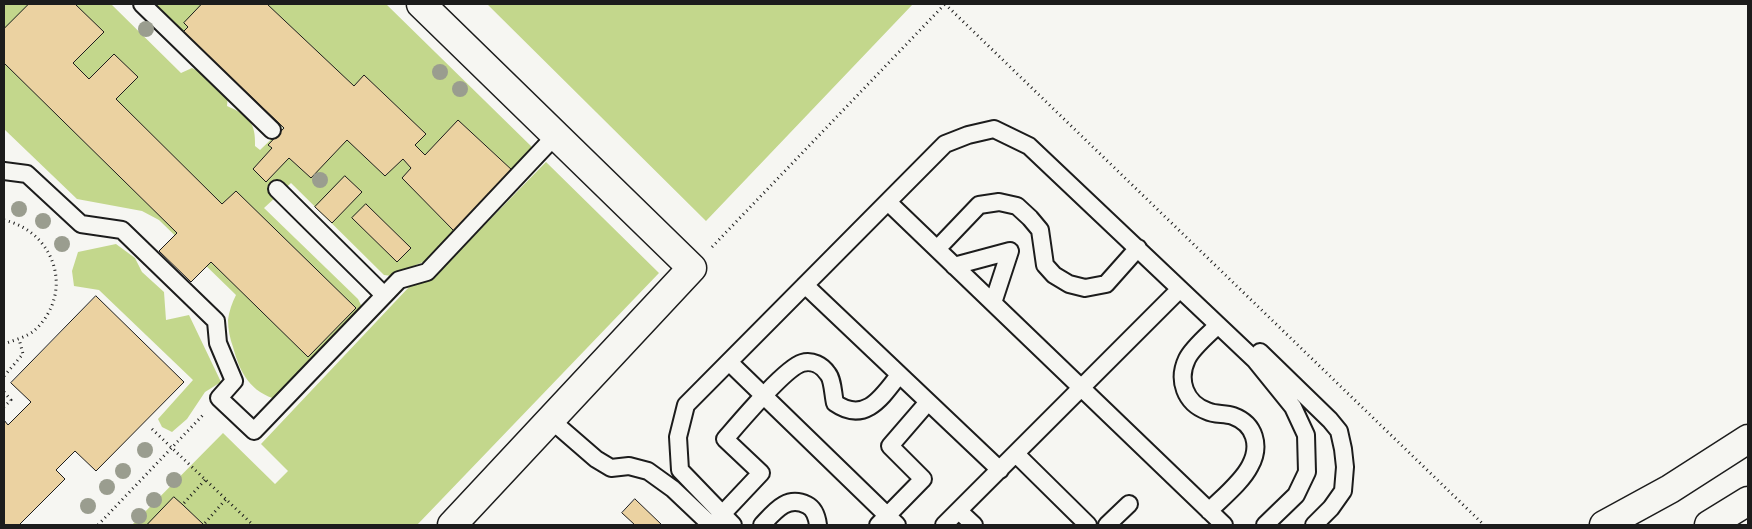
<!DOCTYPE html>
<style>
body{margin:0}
#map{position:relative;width:1752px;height:529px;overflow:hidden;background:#f6f6f2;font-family:"Patrick Hand",sans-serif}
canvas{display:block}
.frame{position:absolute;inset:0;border:5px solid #1c1c1c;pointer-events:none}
</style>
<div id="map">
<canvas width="1752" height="529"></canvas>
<div class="frame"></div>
</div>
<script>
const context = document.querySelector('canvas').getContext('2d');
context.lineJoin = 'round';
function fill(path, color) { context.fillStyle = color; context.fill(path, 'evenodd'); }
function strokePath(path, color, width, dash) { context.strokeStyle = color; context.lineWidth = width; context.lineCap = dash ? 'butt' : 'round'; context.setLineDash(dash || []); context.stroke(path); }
fill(new Path2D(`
 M4,4H111L181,73L192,68L204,74L228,94L227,106C248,115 256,122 255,146L260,150L283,128L153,4H386L534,149L431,259L398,272L392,276L384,275L291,183L264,208L358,299L363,309L278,400C250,392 240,373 233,347C230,339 228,329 228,320C229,311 232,303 236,295L159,220L142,211L77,199L4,129Z
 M487,4H913L706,221Z
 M546,162L659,273L417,525H132L223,433L275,484L288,471L261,444L409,287L432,279Z
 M116,244L135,258L142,272L164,292L166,320L189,315L221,382L205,392L187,419L172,432L162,427L158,419L193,380L99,290L74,286L72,271L78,252Z`), '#c3d78c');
const building = new Path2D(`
 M29,4H75L104,32L73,63L89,79L114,54L138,77L116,99L222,204L236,191L356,308L308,357L211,262L191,282L159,251L177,233L4,63V29Z
 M202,4H267L354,86L364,75L426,134L415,145L425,155L458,120L513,171L454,231L402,178L411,168L403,159L385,176L347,140L311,178L289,158L266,182L253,169L272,148L268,145L284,128L183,32L188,27L184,23Z
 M345,176L362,192L332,223L315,207Z
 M366,204L411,248L397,262L352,218Z
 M96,296L184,382L96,471L75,451L56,470L65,479L19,525H4V420L8,425L31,402L11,383Z
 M174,497L183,505L204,525H147Z
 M635,499L662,525H635L622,513Z`);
fill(building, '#ebd2a1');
strokePath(building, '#1c1c1c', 1);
const lane = new Path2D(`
 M142,4L272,130
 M4,171L27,174L81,224L122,230L216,321L218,343L234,381L219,398L254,431L399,280L427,272L556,135
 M277,189L384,295
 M888,202L1224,525
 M937,249L979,205L999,202L1017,206L1030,218L1040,230L1045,265L1054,275L1069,284L1085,288L1106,284L1138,248
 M954,266L1010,251L993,303
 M805,285L1000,470
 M1260,352L1330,420L1339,431L1343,449L1345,467L1343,491L1331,508L1314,525
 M729,362L897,525
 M551,420L596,459L611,468L629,466L648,471L673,489L711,525
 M1016,454L1088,525
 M959,511L974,525
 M1209,511C1222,498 1242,482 1250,466C1261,446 1255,424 1233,416C1225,413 1215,415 1207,411C1185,403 1177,380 1187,359C1192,348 1209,334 1218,325
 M712,525L761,473L725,439C739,423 785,368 802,363C812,360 822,365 828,374C833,380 833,395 835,403C865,424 882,397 899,375
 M733,525L680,470L678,437L686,405L945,144L968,135L994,129L1029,146L1255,360L1293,407L1306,435L1307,472L1296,495L1265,525
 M762,525C775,511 787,495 807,505C815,509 817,517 818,525
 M878,525L923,479L890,446L928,402
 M944,525L1180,289
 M1107,525L1129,504`);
const street = new Path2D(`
 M421,4L692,268L452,525
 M1604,525L1670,489L1748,439`);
const highway = new Path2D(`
 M1709,525L1748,501`);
strokePath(lane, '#1c1c1c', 20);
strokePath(street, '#1c1c1c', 31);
strokePath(highway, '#1c1c1c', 31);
strokePath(new Path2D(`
 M945,4L1484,525
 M4,220C55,232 75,292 35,330C27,337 14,340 4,344
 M712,247L945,4
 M4,376L23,354L19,339
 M4,392L11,400L4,407
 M152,429L253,525
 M184,503L205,480
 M205,523L226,499
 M98,525L203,415`), '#1c1c1c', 3, [1, 4]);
strokePath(lane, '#f6f6f2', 16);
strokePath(street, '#f6f6f2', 28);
strokePath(highway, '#f6f6f2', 28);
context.fillStyle = '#9a9d8f';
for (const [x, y] of [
 [146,29],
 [440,72],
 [460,89],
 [320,180],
 [19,209],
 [43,221],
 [62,244],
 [145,450],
 [123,471],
 [174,480],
 [107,487],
 [154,500],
 [88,506],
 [139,516]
]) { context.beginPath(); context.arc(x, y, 8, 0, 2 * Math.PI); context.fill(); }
</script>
